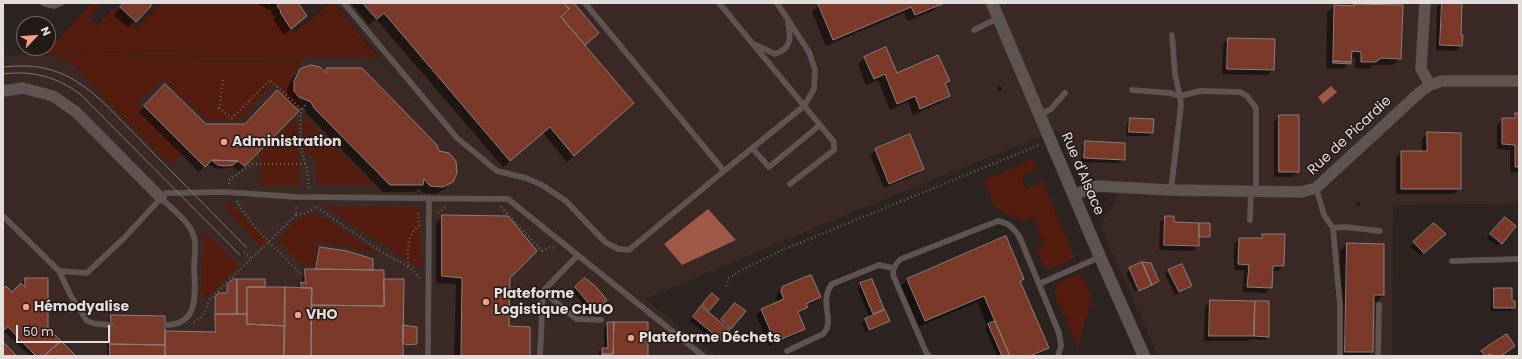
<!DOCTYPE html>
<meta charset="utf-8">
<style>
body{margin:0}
#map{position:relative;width:1522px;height:359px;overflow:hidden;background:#2d2421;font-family:Poppins,sans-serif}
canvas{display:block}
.frame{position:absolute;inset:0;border:4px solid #e3dddb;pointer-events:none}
.north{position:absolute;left:16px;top:16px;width:40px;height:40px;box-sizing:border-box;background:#231a18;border:1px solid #706866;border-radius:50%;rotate:64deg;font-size:11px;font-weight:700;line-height:16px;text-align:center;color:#e3dddb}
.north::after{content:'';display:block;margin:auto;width:14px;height:18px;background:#f49e89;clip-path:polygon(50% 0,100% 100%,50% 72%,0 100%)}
.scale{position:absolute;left:16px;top:325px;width:94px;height:18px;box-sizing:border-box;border:2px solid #e3dddb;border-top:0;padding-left:5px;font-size:12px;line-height:14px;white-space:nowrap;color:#e3dddb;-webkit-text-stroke:3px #231a18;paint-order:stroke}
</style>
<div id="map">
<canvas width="1522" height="359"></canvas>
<div class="frame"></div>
<div class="north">N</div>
<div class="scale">50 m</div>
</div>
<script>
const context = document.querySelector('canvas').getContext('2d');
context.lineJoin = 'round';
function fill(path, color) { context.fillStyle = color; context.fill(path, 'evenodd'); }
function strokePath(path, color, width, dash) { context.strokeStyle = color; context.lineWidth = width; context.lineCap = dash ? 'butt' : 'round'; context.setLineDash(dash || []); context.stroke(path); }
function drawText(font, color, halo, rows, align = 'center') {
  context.font = font + ' Poppins,sans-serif'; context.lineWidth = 3; context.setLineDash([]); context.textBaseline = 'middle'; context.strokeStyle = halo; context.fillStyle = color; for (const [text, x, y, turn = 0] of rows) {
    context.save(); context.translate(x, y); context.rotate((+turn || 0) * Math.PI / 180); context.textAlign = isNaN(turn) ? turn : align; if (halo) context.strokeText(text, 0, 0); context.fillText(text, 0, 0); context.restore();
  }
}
fill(new Path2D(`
 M336,3H1519V204L1393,205L1392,356H1158L1100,225L1117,197L1090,174L1070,161L1057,130L855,211L645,299L716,356H3V55L379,58L421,107Z`), '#3a2925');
fill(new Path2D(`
 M92,3H95L100,6L89,18L97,26L115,8L137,28L162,3H268L294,33L331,3H334L379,58L45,54Z
 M46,55L304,58C291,75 283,86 303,103L297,107L273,84L239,120L208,121L162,78L136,104L184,152L170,165L72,64L61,58Z
 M303,115L307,119L374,185H317L315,160L302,147Z
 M296,118L301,186H262L260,153Z
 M1033,159L1037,169L1021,177L1026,189L1042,181L1075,258L1050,269L1044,267L1036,248L1044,245L1033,217L1023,221L995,208L984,181Z
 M226,202H230L268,241L262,247L226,210Z
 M326,207H419L422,270Z
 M311,214L323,216L378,254L315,241L313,245L318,248L315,267L301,265L278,240L297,220Z
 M204,231L239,266L206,299L201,291Z
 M1081,274L1092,298L1078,346H1076V342L1054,292C1054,280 1072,277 1081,274Z`), '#541c0f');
fill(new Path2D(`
 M1331,86L1337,92L1323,104L1318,97Z
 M708,209L736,240L682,265L664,244Z`), '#9e5949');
fill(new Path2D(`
 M125,3H151L128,28L114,15Z
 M256,3H297L306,16L284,35L273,19L275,18L271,13L272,11Z
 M354,3H573L593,38L584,45L633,103L567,162L543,133L503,167L376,19L369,25L352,4Z
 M824,3H940V4L934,10L908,21L904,13L826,46L812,12L819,5Z
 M1441,3H1461L1460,36L1461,45L1456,51L1436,50L1437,7Z
 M1354,5L1400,58L1393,65H1373L1368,69L1355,68V58H1350V62L1343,69L1326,68L1327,13L1334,6L1352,7Z
 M1228,39L1273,69L1268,75L1222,74L1223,44Z
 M865,57L896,74L949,81L944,85L949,96L942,102L913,115L908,102L890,110L878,80L866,85L858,64Z
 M327,69L438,152L452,181L445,189L435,194L423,193L419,188L415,192H383L308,115L304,109L291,104L288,98L287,89L293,77L301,70L324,72Z
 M165,86L206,125H245L298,111L239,171L232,166L225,169L214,168L210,165H206L199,172L139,112Z
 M1000,86L1002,89L999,92L997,88Z
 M1516,114H1519V172H1510V150L1497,149V125L1503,119H1510Z
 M1279,116L1298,171L1292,177H1274V122Z
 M1130,119L1152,133L1148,136H1126L1127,123Z
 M1428,133L1460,189L1454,194H1396V157L1401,152H1422V139Z
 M1085,142L1124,159L1120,163L1081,162L1082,146Z
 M876,150L923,169L918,174L884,188L870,155Z
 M1358,202H1360V205L1356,206Z
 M443,216L509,278L508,327L529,356H454L456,284L436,283V223Z
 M1165,217L1173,223L1209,237L1208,238H1198V246L1193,251L1159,250L1160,222Z
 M1501,222V243L1497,246L1487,238Z
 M1444,234L1427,251L1426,250L1420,256L1410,246L1414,242Z
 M1262,235L1283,266L1278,271H1271V288L1265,293L1243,292L1244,270H1234V244L1240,239H1257Z
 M1347,244L1383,295L1376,302H1373L1372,352L1368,356H1339L1340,251Z
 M321,248L372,270L383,280L402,326L416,343L414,345L404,346L402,345V356H107L108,319L111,316L164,332L214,333V299L219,294H226V288L234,280L264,288L297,289V287L302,283V274L306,270H315L319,250Z
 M1130,269L1158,281L1148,287V285L1135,292L1126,273Z
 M1169,271L1191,286L1188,289L1175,295L1165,274Z
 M1023,278L1019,282L1048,348L1037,356H997L985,328L987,326L977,302L918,327L900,287L907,280Z
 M25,279L47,328L75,356H30L3,330V290L12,293Z
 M585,279L603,304L591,314L572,291Z
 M861,284L883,309L878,314L888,321L885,324L865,332L862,323L870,318L857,288Z
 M783,288L820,297L814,303L806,306L801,312L798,314L804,329L798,334L769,346L756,315L762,310L778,303L776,298L777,294Z
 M1495,289L1511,302L1514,308L1510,311H1491V292Z
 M712,294L709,310L707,312L719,323L732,307L730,328L717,343L690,321Z
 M1210,301L1268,336L1265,340L1250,339L1248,341H1204L1205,307Z
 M608,324L647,356H599V352L602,349H604V327Z
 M1514,346L1501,356L1478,355L1482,351Z`), '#0007');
const building = new Path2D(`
 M124,3H151V6L136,22L120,7Z
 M277,3H298L307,16L291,29L280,12L281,11L277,6L278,4Z
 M363,3H564L569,9L561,17L634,103L574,156L550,127L510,161L384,13L377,19Z
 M564,3H574L599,33L585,45L561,17L569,9Z
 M821,3H941L942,4L915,15L911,7L833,40L818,4Z
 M1442,3H1462L1461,35H1463L1462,46L1440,45Z
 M1354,4L1403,5L1401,59L1381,58L1376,62H1361V52L1352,51L1351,62L1333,61L1334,5L1353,6Z
 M1228,38L1275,39L1274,70L1227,69Z
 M886,47L897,73L938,55L950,81L945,83L950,96L920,109L915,96L897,104L885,74L874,79L864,57Z
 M1333,61L1351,62V64L1333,63Z
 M311,65L320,67L326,73V68H362L437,145L439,151L449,153L456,161L457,173L453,182L443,187L430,186L424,179L423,185H390L314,108L311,102L299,97L294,91V81L300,69Z
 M165,84L206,124H245L277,90L299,111L245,166L238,161L212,160L205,167L144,106Z
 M1515,113H1519V167H1515V145L1502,144V118H1515Z
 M1279,115H1299V172H1279Z
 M1130,118L1154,119L1153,133L1129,132Z
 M1427,132L1461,133V189H1401V151H1427Z
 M910,134L924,169L889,184L875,149Z
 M1085,141L1125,143V160L1084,158Z
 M212,160L238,161L233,165L224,166L218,165Z
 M442,215L508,216L537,251L510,278L509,326L530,327V356H461L462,278L442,276Z
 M1165,216H1174V222L1199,223V246L1164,245Z
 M1505,217L1516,226L1502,244L1490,234Z
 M1199,223H1210V237H1199Z
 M1434,223L1446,234L1424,253L1413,242Z
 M1262,234H1285L1284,266H1273L1272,288L1247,287L1249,265L1238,264L1239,238H1262Z
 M1006,236L1024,279L1020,281L1049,348L1030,356H1010L984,296L925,321L907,279Z
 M1347,243L1384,244V295H1374L1373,352H1345Z
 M320,247L347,251L373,259V270L316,269Z
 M1142,262L1152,285L1139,291L1129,268Z
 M1142,262L1151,263L1159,281L1152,285Z
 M1182,264L1192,286L1179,292L1168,270Z
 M305,269L384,270V306L311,305L312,288H301V282L305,283Z
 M811,275L821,297L806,304L808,307L798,312L805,329L775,342L761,309L784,299L781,292L782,287Z
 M25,278H48V328L61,341L44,356H36L8,327L3,331V289L6,286L12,292L21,283L25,287Z
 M585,278L595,286L607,300L595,311L575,287Z
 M234,279H237V314H215V297L218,293H227V285Z
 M237,279H265V287H247V314H237Z
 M384,279H404L403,356H311V305L384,306Z
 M872,279L884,309L873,314L860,283Z
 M247,287H285V326L247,324Z
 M285,287L312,288L311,356H284Z
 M1494,288H1512V301H1515V308H1494Z
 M712,293L719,299L709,311L702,305Z
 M1210,300L1255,301L1254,336H1209Z
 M1255,301H1269V337L1254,336Z
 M735,303L746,311L731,329L721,320Z
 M701,306L730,330L722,341L693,317Z
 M885,310L890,321L869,330L865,319Z
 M215,314H247V324L285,326L284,356H165V331L215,332Z
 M111,315L165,316V345L110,344Z
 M995,321L1010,356H1002L988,324Z
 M614,322L613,354H602V348H608L607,323Z
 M614,322H648V356H602V354H613Z
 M403,325L417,327V344L406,345L403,343Z
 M1507,334L1515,346L1501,356H1493L1491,354L1485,356L1481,351Z
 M61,341L76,356H44Z
 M3,342L17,356H3Z
 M110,344L165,345V356H110Z`);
fill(building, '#7b392a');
strokePath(building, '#8b7f7c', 1);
const lane = new Path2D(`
 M43,3L54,6L61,3
 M344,3L457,138L497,171L526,178L542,185L566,201L605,242L618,249L629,250L724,171
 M585,3L724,171L804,106L814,89L815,70L809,52L777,3
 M719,3L820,125L769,167L752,148
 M974,30L998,18
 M756,45L775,54C792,48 791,38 788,23
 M1132,90L1170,93L1180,96L1175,74L1172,35
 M1040,114L1051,109L1065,93
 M790,184L834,150V142L820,125
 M1316,188L1324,215L1333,228L1340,305V356
 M1171,190L1181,105L1180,96L1200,91L1240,92L1247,96L1256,108V191
 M161,198C172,209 190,222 194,237C197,246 194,258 194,268C195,293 200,325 165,325
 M3,216L59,271L87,273L126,236L161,198L166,193H169L225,192L297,197L508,199L703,356
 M1250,220L1251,191
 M1333,228L1345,227L1380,231
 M1452,261L1519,259
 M59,271L71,296L87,321L96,324L111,325
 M1039,284L1100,257
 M543,291L576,319L601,320
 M787,351L823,334C836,321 818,303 832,284L879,265L893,268
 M428,356L429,198
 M540,356L543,291L578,255
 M929,356L926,352L893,275C893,268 895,264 901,259L998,221C1009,223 1014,228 1020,238L1059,333L1061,346L1058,356
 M1378,356L1379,305`);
const street = new Path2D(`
 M1425,3L1421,69L1430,85
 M3,91L23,88L53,96L76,112L161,198
 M1074,195L1097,186L1171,190L1301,192L1316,188L1419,93L1430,85L1442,81H1519`);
const secondary = new Path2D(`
 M992,3L1100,257L1144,356`);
strokePath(lane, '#463f3d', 6);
strokePath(street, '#463f3d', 12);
strokePath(secondary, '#463f3d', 13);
strokePath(new Path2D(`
 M223,80L219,108L232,118L270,80L302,110
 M305,105L300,115L301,149L307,170L309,188
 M229,184V180L252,164H305
 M237,201C250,226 281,254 301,274L305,275
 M501,207L542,251L550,247L554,248
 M438,213L446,207
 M296,215L309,212L315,206L383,253L408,266C408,252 406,234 419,226L418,214H421
 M244,252L252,259
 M408,266L420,278
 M726,286L729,278L740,271L780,251L1039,145
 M194,322C204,318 206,309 209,300L296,215L297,205`), '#6a625f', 2.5, [1, 3]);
strokePath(lane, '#5f5451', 5.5);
strokePath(street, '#5f5451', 11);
strokePath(secondary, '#5f5451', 12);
strokePath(new Path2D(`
 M3,67C47,62 73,74 105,104L246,247
 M3,74C32,70 57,77 80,94L240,255`), '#807876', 1);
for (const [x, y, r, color] of [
 [224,142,4,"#f49e89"],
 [486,302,4,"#f49e89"],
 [26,307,4,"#f49e89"],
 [298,315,4,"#f49e89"],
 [631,338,4,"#f49e89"]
]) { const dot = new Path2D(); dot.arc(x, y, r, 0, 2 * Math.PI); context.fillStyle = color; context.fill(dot); strokePath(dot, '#231a18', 1.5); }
drawText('14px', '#e3dddb', '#231a18', [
 ["Rue de Picardie",1350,136,-43],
 ["Rue d'Alsace",1082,174,67]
]);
drawText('bold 14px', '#e3dddb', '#231a18', [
 ["Administration",232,142],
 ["Plateforme",494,294],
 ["Logistique CHUO",494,310],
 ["Hémodyalise",34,307],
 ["VHO",306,315],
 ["Plateforme Déchets",639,338]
], 'left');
</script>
